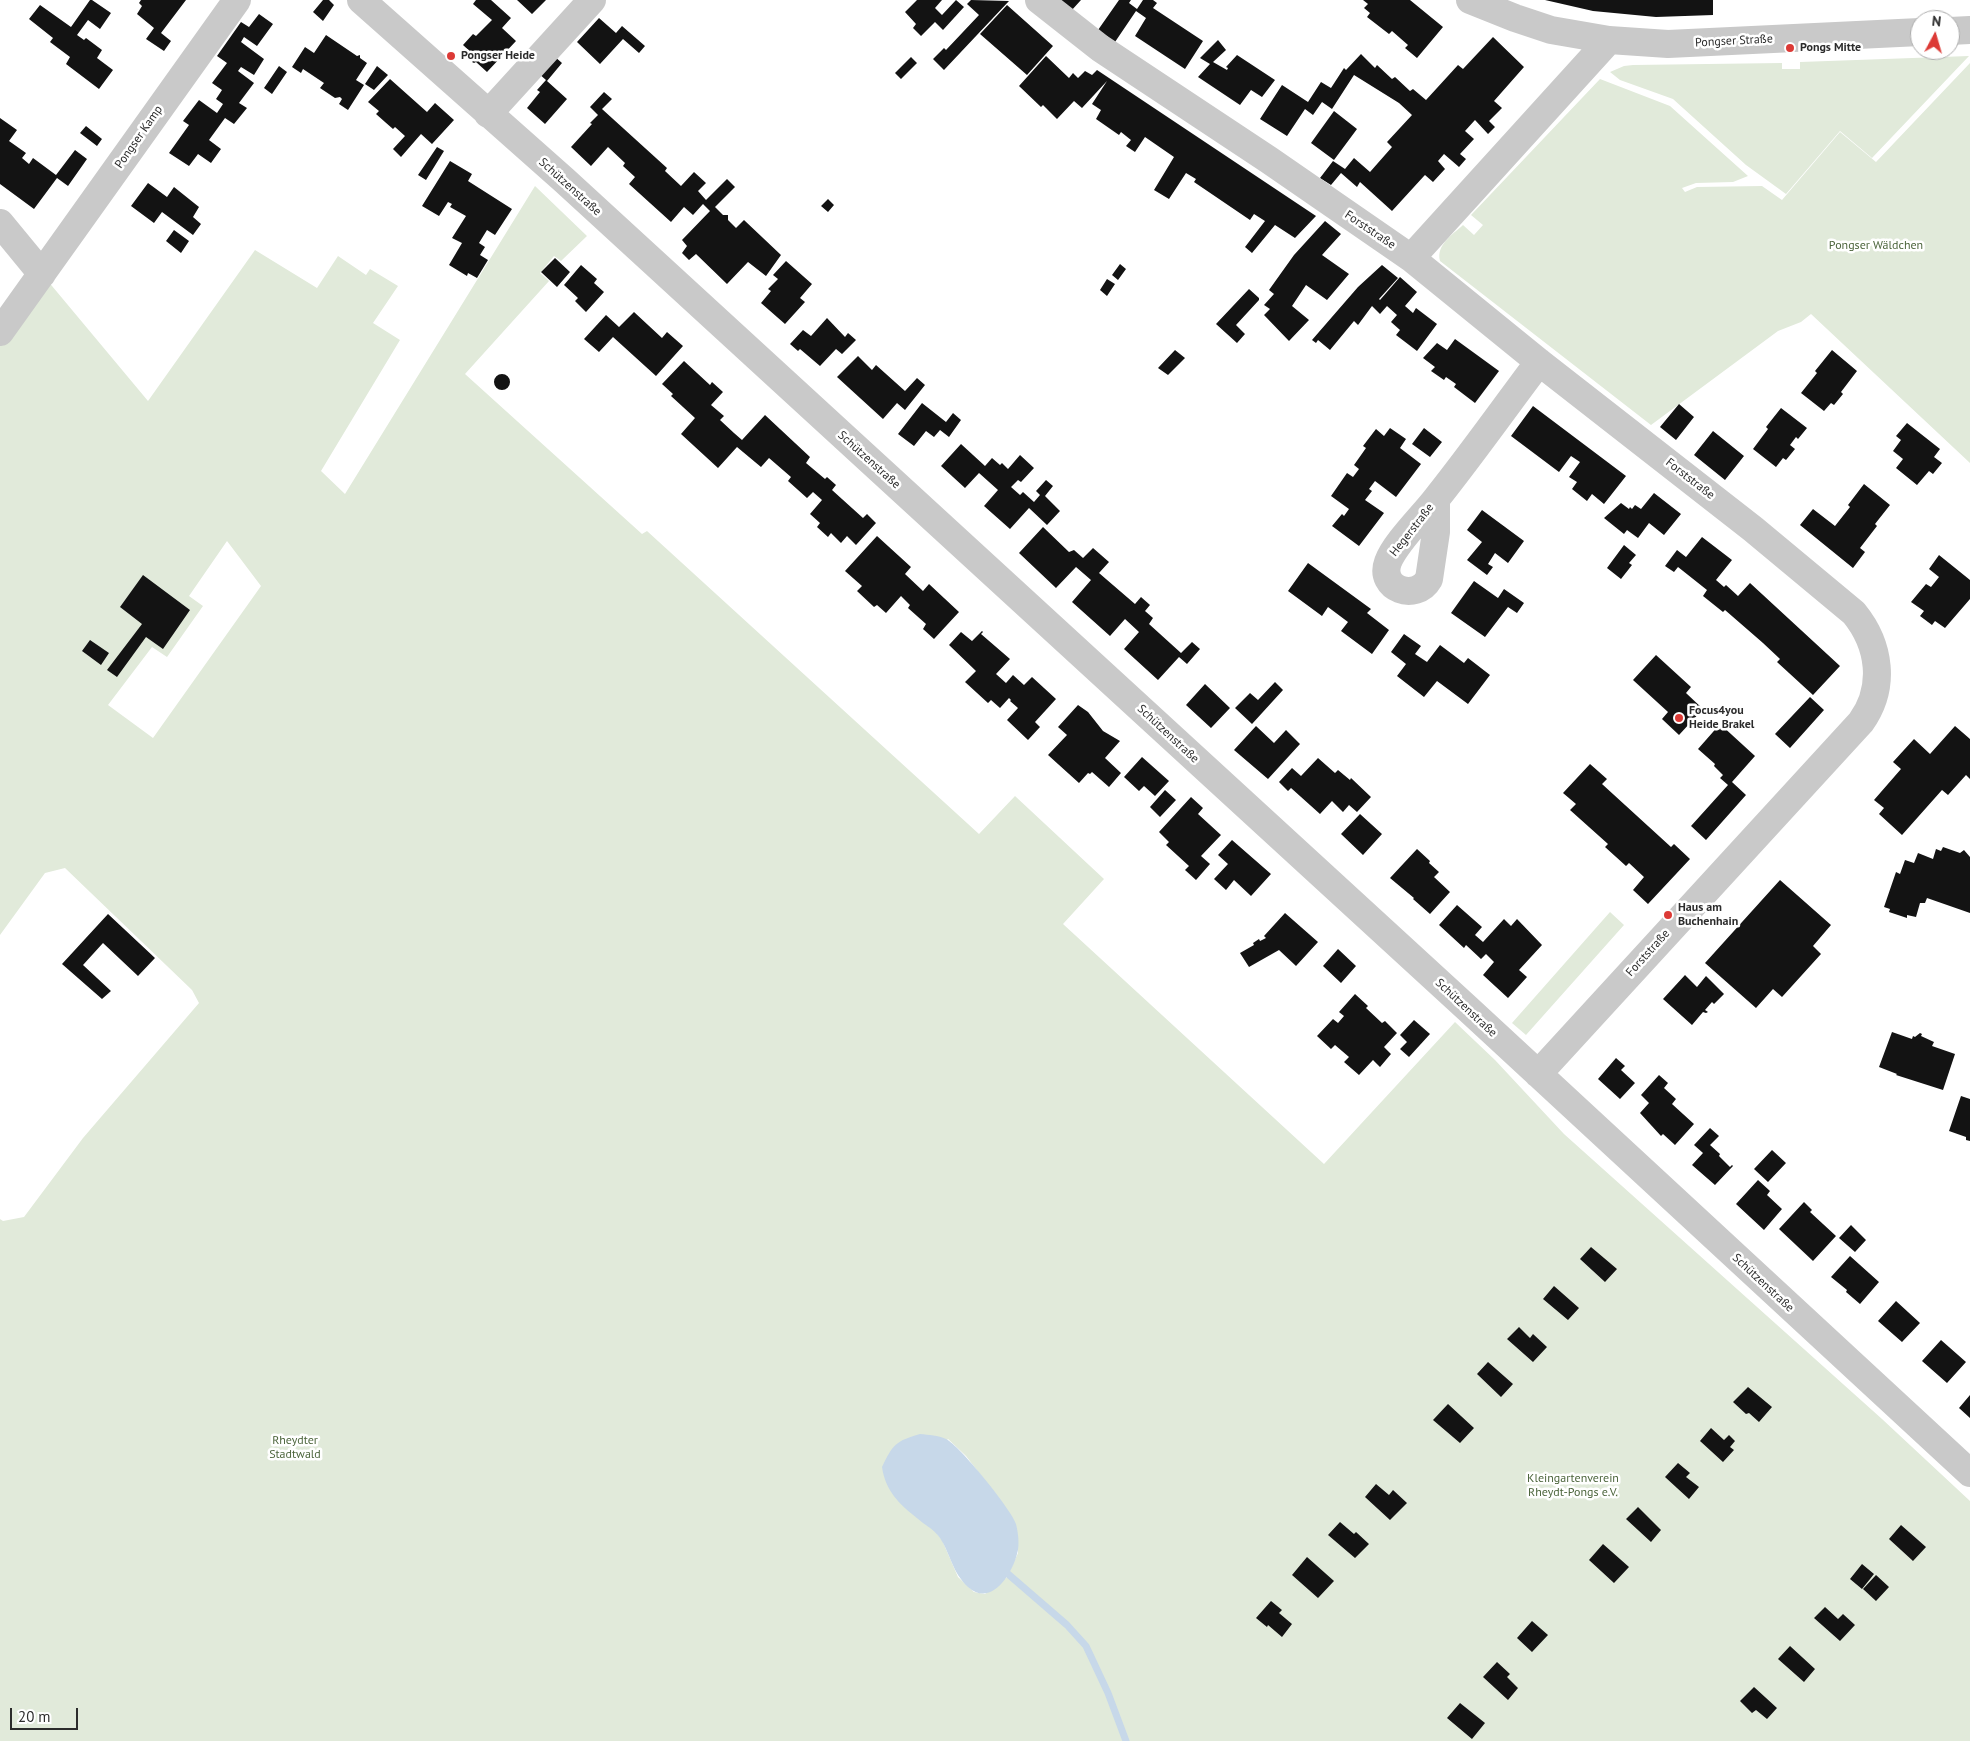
<!DOCTYPE html>
<meta charset="utf-8">
<style>
body{margin:0}
#map{position:relative;width:1970px;height:1741px;overflow:hidden;background:#fff;font-family:"PT Sans",sans-serif}
canvas{display:block}
.north{position:absolute;left:1910px;top:10px;width:50px;height:50px;box-sizing:border-box;background:#fff;border:1px solid #ababab;border-radius:50%;rotate:6deg;font-size:14px;font-weight:700;line-height:20px;text-align:center;color:#2c2c2c}
.north::after{content:'';display:block;margin:auto;width:18px;height:22px;background:#dc3a36;clip-path:polygon(50% 0,100% 100%,50% 72%,0 100%)}
.scale{position:absolute;left:10px;top:1708px;width:68px;height:22px;box-sizing:border-box;border:2px solid #2c2c2c;border-top:0;padding-left:6px;font-size:15px;line-height:18px;white-space:nowrap;color:#2c2c2c;-webkit-text-stroke:4px #fff;paint-order:stroke}
</style>
<div id="map">
<canvas width="1970" height="1741"></canvas>
<div class="north">N</div>
<div class="scale">20 m</div>
</div>
<script>
const context = document.querySelector('canvas').getContext('2d');
context.lineJoin = 'round';
function fill(path, color) { context.fillStyle = color; context.fill(path, 'evenodd'); }
function strokePath(path, color, width, dash) { context.strokeStyle = color; context.lineWidth = width; context.lineCap = dash ? 'butt' : 'round'; context.setLineDash(dash || []); context.stroke(path); }
function drawText(font, color, halo, rows, align = 'center') {
  context.font = font + ' "PT Sans",sans-serif'; context.lineWidth = 5; context.setLineDash([]); context.textBaseline = 'middle'; context.strokeStyle = halo; context.fillStyle = color; for (const [text, x, y, turn = 0] of rows) {
    context.save(); context.translate(x, y); context.rotate((+turn || 0) * Math.PI / 180); context.textAlign = isNaN(turn) ? turn : align; if (halo) context.strokeText(text, 0, 0); context.fillText(text, 0, 0); context.restore();
  }
}
fill(new Path2D(`
 M1969,56L1872,158L1840,131L1786,194L1746,165L1673,99L1620,80L1610,72L1624,66L1633,65L1782,63V69H1800V62Z
 M1970,63V463L1811,314L1801,322L1778,331L1651,425L1440,261C1436,245 1452,235 1463,225L1474,235L1483,225L1471,215L1600,79L1670,106L1748,176L1733,182L1696,183L1682,188L1685,192L1697,187L1762,186L1782,200L1840,132L1876,162Z
 M535,186L587,236L561,261L554,256L540,273L549,281L465,374L642,534L647,531L979,834L1015,796L1104,879L1063,924L1324,1164L1455,1022L1495,1060L1564,1134L1882,1419L1970,1501V1741H0V1219L3,1221L24,1217L83,1138L199,1003L192,990L65,868L45,873L0,935V317L42,274L148,401L255,250L317,288L338,256L366,275L370,269L398,286L373,323L400,340L321,471L345,494ZM227,541L261,586L153,738L108,705L152,647L167,657L203,606L189,596ZM948,1439L966,1456L1002,1503L1017,1532L1018,1553L1007,1577L985,1594L974,1592L958,1577L942,1540L935,1531L897,1499Z
 M1610,912L1624,925L1526,1035L1512,1023Z`), '#e1eada');
fill(new Path2D(`
 M920,1434C929,1435 938,1435 946,1439C959,1445 1012,1510 1016,1524C1018,1532 1020,1545 1017,1554C1012,1574 991,1608 968,1587C952,1572 951,1555 940,1538C935,1531 930,1528 923,1523C902,1506 886,1494 882,1467C893,1444 896,1441 920,1434Z`), '#c7d8e9');
strokePath(new Path2D(`
 M1008,1574L1067,1625L1086,1646L1108,1693L1126,1741`), '#c7d8e9', 7);
fill(new Path2D(`
 M90,0H92L111,13L100,29L88,20L77,35L84,40L86,38L102,50L97,58L113,70L99,89L66,64L70,57L50,42L53,38L29,19L40,5L71,27Z
 M141,0H186L161,33L171,41L164,51L146,39L154,28L137,14L142,6L139,3Z
 M323,0H329L334,5L323,21L313,12Z
 M476,0H491L511,18L502,28L516,41L487,72L476,62L474,63L472,62L476,57L463,45L473,34L476,36L492,20L473,4Z
 M517,0H546L532,14Z
 M917,0H942L935,8L942,15L956,0L964,7L943,30L935,22L921,36L913,28L916,24L905,12Z
 M971,0L1009,1L944,70L933,59L944,48L946,50L979,15L967,4Z
 M1059,0H1081L1071,11Z
 M1119,0H1131L1129,3L1137,9L1143,0H1153L1157,3L1153,8L1203,41L1185,69L1135,36L1146,18L1136,11L1115,42L1098,30Z
 M1363,0H1410L1443,27L1417,58L1405,48L1408,45L1392,31L1389,34L1367,17L1370,13L1364,8L1368,4Z
 M1545,0H1713V15L1656,17L1593,11Z
 M1007,5L1053,46L1027,75L980,34Z
 M259,14L273,24L257,46L244,37L241,42L264,59L254,75L241,67L238,71L254,83L239,103L247,108L234,124L225,118L209,140L221,149L211,163L198,154L189,166L169,153L189,125L183,121L199,100L217,113L223,104L216,99L222,90L212,83L227,63L217,56L241,22L249,27Z
 M599,18L616,33L622,26L645,46L639,53L623,39L600,64L577,42Z
 M326,35L357,56L360,55V58L367,63L356,80L364,85L348,110L339,104L342,99L340,97L335,98L320,88L324,83L303,69L301,73L292,67L305,47L314,53Z
 M1493,37L1524,67L1494,101L1502,108L1489,121L1495,127L1488,134L1475,120L1465,131L1474,139L1460,154L1466,159L1459,167L1444,154L1438,161L1445,169L1433,182L1425,175L1424,176L1392,211L1360,182L1357,187L1341,173L1331,185L1320,178L1333,161L1345,169L1354,158L1370,172L1392,147L1387,142L1412,115L1399,103L1354,75L1332,109L1322,102L1313,115L1305,109L1287,136L1260,119L1282,85L1308,102L1321,82L1331,88L1344,68L1346,70L1361,54L1375,68L1377,65L1392,79L1395,77L1410,91L1413,89L1426,100L1458,65L1463,69Z
 M1218,40L1226,50L1213,62L1227,70L1228,68L1226,67L1237,55L1275,80L1262,97L1251,90L1240,105L1198,77L1210,64L1200,58Z
 M554,56L562,63L547,81L567,99L545,124L527,108L540,92L537,90L546,80L538,73Z
 M1046,56L1069,78L1073,73L1078,78L1085,71L1092,75L1097,70L1316,216L1295,238L1275,225L1252,253L1245,247L1265,221L1254,214L1250,220L1194,182L1196,179L1186,173L1169,199L1154,190L1174,157L1145,137L1135,152L1126,146L1131,140L1121,132L1119,135L1096,119L1101,110L1092,104L1107,81L1082,108L1074,101L1057,119L1043,105L1041,107L1019,86Z
 M911,57L917,63L901,79L895,73Z
 M279,66L287,72L272,94L264,88Z
 M377,66L388,75L374,90L365,84Z
 M390,79L427,112L435,103L454,120L432,144L421,134L401,157L393,149L405,136L395,127L393,129L385,122L376,114L379,111L368,102Z
 M604,92L612,99L602,109L667,168L665,171L681,186L694,172L706,183L698,191L706,200L727,179L735,187L715,207L723,215H728V220L736,228L744,220L781,255L766,276L748,262L727,284L696,254L689,260L682,253L687,246L682,240L710,211L703,204L693,215L684,207L671,222L629,184L635,177L623,166L625,163L608,147L591,166L571,147L592,124L590,123L598,115L590,107Z
 M1334,111L1357,129L1334,160L1311,143Z
 M0,118L17,130L9,141L26,153L22,158L29,164L33,158L56,175L75,150L87,159L68,186L57,178L34,209L0,184Z
 M86,126L102,139L97,146L80,133Z
 M437,147L444,151L426,180L418,175Z
 M450,161L472,174L468,181L512,209L495,235L487,230L479,243L485,247L480,255L488,260L477,278L468,273L467,276L449,265L462,243L452,238L466,216L450,207L452,204L448,202L439,216L422,206Z
 M148,183L167,197L174,187L199,207L193,217L201,224L193,235L162,212L154,223L131,206Z
 M828,199L834,205L828,212L821,206Z
 M1325,221L1341,234L1322,255L1349,274L1327,300L1306,285L1292,306L1309,320L1289,341L1264,315L1270,309L1264,305L1274,294L1269,290L1294,255Z
 M174,230L189,241L181,253L166,241Z
 M555,258L570,272L557,287L541,272Z
 M786,261L812,284L800,298L805,302L785,324L761,303L771,291L768,289L778,279L773,275Z
 M1120,264L1126,269L1118,280L1112,275Z
 M581,265L597,279L594,283L604,292L586,312L575,301L578,298L564,285Z
 M1382,265L1398,278L1379,299L1380,300L1400,277L1417,292L1405,306L1413,313L1416,308L1437,324L1417,351L1396,335L1400,330L1391,322L1397,315L1387,306L1380,314L1372,306L1358,325L1354,321L1330,350L1318,340L1316,343L1312,340L1358,287Z
 M1107,279L1115,284L1107,296L1100,290Z
 M1249,289L1259,298V300L1236,325L1245,334L1237,343L1216,324Z
 M634,312L662,338L667,332L683,346L656,376L613,337L599,352L584,339L606,315L619,327Z
 M827,318L845,337L848,333L856,340L842,354L836,349L820,366L800,349L798,351L790,344L803,330L811,336Z
 M1455,339L1499,371L1475,403L1454,387L1456,384L1446,377L1444,380L1431,371L1435,367L1423,358L1437,343L1447,350Z
 M1175,350L1185,358L1168,375L1158,368Z
 M1832,350L1857,371L1841,392L1843,394L1834,405L1831,403L1824,411L1801,393L1817,373L1815,371Z
 M858,356L872,370L876,365L905,391L917,378L925,385L905,410L897,403L883,419L837,377Z
 M684,361L710,385L712,382L723,392L711,405L724,416L720,420L734,433L742,440L765,415L810,457L806,463L825,479L827,477L836,485L832,490L863,518L867,514L876,523L856,545L847,536L841,543L831,533L828,537L817,527L820,523L810,514L822,500L813,492L807,498L788,481L791,477L769,458L761,467L737,447L718,468L681,434L695,418L671,396L673,394L662,384Z
 M494 382a8 8 0 1 1 16 0a8 8 0 1 1-16 0Z
 M922,403L946,422L953,413L961,420L949,437L940,430L934,437L926,431L914,446L898,434Z
 M1679,404L1694,417L1676,440L1660,427Z
 M1533,406L1626,476L1604,504L1592,494L1587,501L1572,489L1577,482L1569,477L1580,462L1571,456L1559,472L1511,436Z
 M1781,408L1807,428L1798,439L1796,437L1790,445L1795,449L1786,460L1783,458L1776,467L1753,449L1768,429L1766,427Z
 M1907,423L1940,449L1934,457L1942,463L1933,474L1929,471L1917,485L1896,468L1903,459L1893,451L1901,440L1896,436Z
 M1390,428L1406,439L1400,448L1421,464L1396,497L1375,481L1369,489L1372,491L1365,500L1384,513L1359,546L1332,526L1342,514L1344,516L1349,509L1331,496L1347,473L1353,477L1359,469L1354,465L1366,448L1363,446L1376,429L1384,436Z
 M1424,428L1442,442L1430,457L1412,444Z
 M1713,431L1744,456L1725,480L1694,455Z
 M961,444L985,466L992,458L1000,465L1002,463L1008,469L1020,455L1034,468L1021,482L1018,480L1011,487L1020,495L1023,492L1034,502L1040,495L1036,491L1046,480L1053,486L1045,496L1060,511L1047,525L1029,508L1010,529L984,506L998,490L979,473L965,488L941,466Z
 M1864,484L1890,505L1875,524L1877,526L1860,548L1865,552L1853,568L1800,525L1813,509L1835,526L1850,507L1848,505Z
 M1654,493L1681,514L1664,535L1649,523L1638,538L1627,530L1624,534L1604,518L1621,503L1629,509L1630,507L1632,509L1635,505L1641,509Z
 M1482,510L1524,541L1508,563L1495,553L1488,564L1493,567L1487,575L1467,560L1482,542L1467,530Z
 M1043,527L1069,552L1074,550L1083,558L1093,548L1109,562L1099,573L1135,604L1141,597L1150,605L1145,611L1153,618L1149,624L1181,653L1192,642L1200,649L1187,664L1179,657L1158,680L1124,649L1139,632L1125,619L1110,636L1072,602L1091,580L1076,567L1056,588L1019,553Z
 M877,536L911,567L905,574L923,591L929,584L959,612L934,639L923,629L926,624L908,608L910,605L901,596L886,613L877,605L874,607L857,591L862,586L845,571Z
 M1702,537L1732,560L1716,580L1724,587L1726,585L1738,596L1750,583L1840,666L1813,695L1777,662L1780,659L1763,643L1725,610L1723,612L1703,596L1707,590L1678,567L1674,572L1665,566L1677,550L1686,557Z
 M1624,545L1636,555L1629,563L1632,565L1621,579L1607,568Z
 M1939,555L1970,580V599L1945,628L1935,621L1932,625L1920,616L1924,611L1911,602L1926,584L1931,587L1939,577L1929,569Z
 M1308,563L1371,609L1367,613L1389,630L1372,654L1341,631L1348,622L1328,607L1322,616L1288,591Z
 M143,575L190,610L163,649L146,637L117,677L107,670L142,624L120,607Z
 M1474,581L1498,598L1504,589L1524,603L1517,613L1508,607L1485,637L1451,613Z
 M982,631L983,632L981,634L1010,659L996,674L1006,683L1013,675L1024,685L1032,677L1056,699L1035,722L1040,727L1028,740L1007,720L1018,708L1010,701L1011,700L1009,698L1000,708L991,700L988,703L965,682L976,671L949,645L961,632L972,641Z
 M1404,634L1421,646L1415,654L1427,662L1440,645L1464,663L1468,658L1490,675L1468,704L1437,681L1424,697L1397,676L1406,664L1391,652Z
 M90,640L109,653L101,665L82,651Z
 M1656,655L1691,687L1686,693L1703,709L1679,735L1662,719L1668,712L1633,680Z
 M1275,682L1283,690L1252,724L1235,708L1250,693L1258,700Z
 M1205,684L1230,708L1211,728L1186,705Z
 M1810,697L1824,710L1790,748L1775,734Z
 M1078,705L1088,712L1103,731L1120,741L1105,758L1121,773L1109,787L1092,772L1090,774L1088,773L1079,783L1048,755L1067,735L1058,727Z
 M1720,724L1755,756L1732,782L1746,795L1706,840L1691,826L1728,785L1720,778L1723,775L1714,766L1715,764L1698,749Z
 M1256,726L1274,743L1286,730L1300,744L1268,779L1234,750Z
 M1955,726L1970,739V779L1966,775L1948,795L1942,790L1902,835L1879,814L1884,808L1874,800L1901,769L1893,762L1914,739L1930,754Z
 M1142,757L1169,781L1155,796L1144,786L1139,791L1124,777Z
 M1318,758L1335,773L1338,770L1350,780L1351,778L1371,797L1357,812L1349,805L1343,812L1332,801L1320,814L1291,788L1288,791L1279,782L1292,768L1301,776Z
 M1590,764L1607,779L1602,784L1671,847L1674,844L1690,859L1648,904L1633,890L1644,877L1629,863L1626,866L1605,847L1608,844L1570,810L1576,804L1563,793Z
 M1165,790L1176,800L1160,817L1150,807Z
 M1191,797L1203,808L1198,814L1221,835L1201,856L1210,864L1196,880L1185,870L1189,866L1166,845L1169,842L1159,832Z
 M1360,814L1382,834L1363,855L1341,834Z
 M1232,840L1271,874L1251,896L1234,880L1226,890L1214,879L1228,864L1218,855Z
 M1943,847L1960,853L1964,850L1970,857V913L1927,898L1925,903H1920L1916,917L1907,915V918L1889,912L1890,909L1884,907L1896,872L1900,874L1905,860L1914,863L1918,853L1933,859L1936,849L1941,851Z
 M1417,849L1430,861L1429,863L1439,872L1434,877L1450,892L1430,914L1413,899L1414,898L1390,878Z
 M1780,880L1831,925L1813,946L1821,954L1782,997L1773,989L1756,1008L1705,963Z
 M1457,905L1482,927L1475,935L1483,942L1504,919L1511,926L1517,919L1542,945L1519,970L1527,977L1508,998L1483,975L1494,962L1486,954L1481,959L1466,945L1464,948L1439,925Z
 M1285,913L1318,942L1296,966L1279,950L1249,967L1240,953L1254,945L1253,943L1259,939L1260,941L1266,938L1264,936Z
 M108,914L155,958L138,976L103,943L83,965L111,991L102,999L62,964Z
 M1338,949L1356,966L1341,983L1323,966Z
 M1685,975L1697,987L1706,976L1724,994L1714,1004L1712,1002L1705,1010L1708,1012L1706,1013L1703,1012L1692,1025L1663,999Z
 M1355,994L1368,1006L1366,1008L1382,1023L1385,1021L1397,1033L1384,1047L1391,1054L1380,1067L1373,1060L1359,1075L1344,1062L1349,1057L1335,1045L1331,1049L1317,1036L1333,1019L1338,1023L1344,1016L1339,1012Z
 M1414,1020L1430,1034L1409,1057L1400,1049L1407,1042L1400,1035Z
 M1892,1032L1912,1039L1913,1036L1915,1037L1920,1033L1922,1034L1921,1036L1934,1042L1932,1046L1955,1054L1943,1090L1896,1075L1897,1074L1879,1067Z
 M1616,1058L1625,1066L1621,1070L1635,1083L1620,1099L1598,1079Z
 M1659,1075L1668,1083L1664,1088L1676,1099L1672,1104L1694,1124L1675,1145L1663,1134L1661,1136L1640,1113L1649,1103L1641,1095Z
 M1961,1096L1970,1099V1141L1966,1140V1137L1949,1131Z
 M1710,1128L1719,1136L1710,1145L1720,1154L1719,1156L1730,1167L1732,1165L1733,1166L1715,1185L1692,1165L1703,1153L1694,1145Z
 M1772,1150L1786,1163L1768,1182L1754,1169Z
 M1758,1180L1770,1191L1767,1195L1782,1209L1764,1230L1736,1204Z
 M1804,1202L1812,1210L1810,1212L1836,1236L1813,1261L1779,1229Z
 M1851,1225L1866,1240L1855,1252L1839,1238Z
 M1591,1247L1617,1269L1605,1282L1580,1259Z
 M1850,1256L1879,1282L1860,1304L1846,1292L1847,1290L1831,1277Z
 M1554,1286L1579,1308L1568,1320L1543,1299Z
 M1896,1301L1920,1323L1902,1342L1878,1321Z
 M1519,1327L1530,1338L1533,1334L1547,1347L1533,1362L1507,1339Z
 M1941,1340L1966,1362L1947,1383L1922,1361Z
 M1488,1362L1513,1384L1501,1397L1477,1374Z
 M1748,1387L1772,1407L1759,1422L1749,1413L1746,1414L1733,1402Z
 M1970,1395V1418L1959,1408Z
 M1448,1404L1474,1428L1460,1443L1433,1420Z
 M1711,1428L1724,1440L1729,1435L1735,1441L1730,1447L1734,1450L1723,1462L1700,1441Z
 M1678,1463L1690,1473L1686,1477L1699,1487L1689,1499L1665,1477Z
 M1376,1484L1389,1495L1393,1490L1407,1503L1390,1520L1365,1497Z
 M1638,1507L1661,1530L1651,1542L1626,1519Z
 M1340,1522L1354,1534L1356,1532L1369,1544L1355,1558L1328,1535Z
 M1901,1525L1926,1547L1913,1561L1889,1539Z
 M1603,1544L1629,1567L1614,1583L1589,1560Z
 M1307,1557L1334,1581L1318,1598L1292,1575Z
 M1862,1564L1874,1574L1862,1589L1850,1579Z
 M1876,1575L1889,1587L1876,1601L1863,1589Z
 M1271,1601L1282,1610L1279,1613L1292,1624L1282,1637L1268,1625L1267,1627L1256,1618Z
 M1825,1607L1838,1619L1843,1614L1855,1625L1840,1641L1814,1618Z
 M1532,1621L1548,1635L1532,1652L1517,1638Z
 M1790,1646L1815,1669L1804,1682L1778,1659Z
 M1497,1662L1510,1674L1507,1677L1518,1688L1508,1700L1483,1677Z
 M1754,1687L1777,1708L1767,1719L1756,1710L1752,1713L1740,1701Z
 M1460,1703L1485,1723L1472,1739L1447,1718Z`), '#131313');
strokePath(new Path2D(`
 M361,0L564,180L1467,1008L1970,1473
 M1039,0L1100,48L1269,160L1411,258L1539,362L1753,529L1854,613C1880,645 1886,687 1861,722L1538,1074
 M1470,0L1515,18L1551,30L1609,40L1668,44L1920,32
 M1950,31L1970,30
 M488,114L592,0
 M0,223L42,274
 M1411,258L1609,40
 M0,332L237,0
 M1436,499V532L1429,579C1416,602 1378,589 1388,562C1395,543 1423,516 1436,499C1472,454 1505,407 1539,362`), '#c9c9c9', 28);
for (const [x, y, r, color] of [
 [1790,48,5,"#dc3a36"],
 [451,56,5,"#dc3a36"],
 [1679,718,5,"#dc3a36"],
 [1668,915,5,"#dc3a36"]
]) { const dot = new Path2D(); dot.arc(x, y, r, 0, 2 * Math.PI); context.fillStyle = color; context.fill(dot); strokePath(dot, '#fff', 2); }
drawText('12px', '#2c2c2c', '#fff', [
 ["Pongser Straße",1734,41,-3],
 ["Pongser Kamp",139,137,-55],
 ["Schützenstraße",570,187,42],
 ["Forststraße",1370,230,34],
 ["Schützenstraße",869,460,42],
 ["Forststraße",1690,479,38],
 ["Hegerstraße",1412,530,-52],
 ["Schützenstraße",1168,734,43],
 ["Forststraße",1648,953,-48],
 ["Schützenstraße",1466,1008,43],
 ["Schützenstraße",1763,1283,43]
]);
drawText('bold 12px', '#2c2c2c', '#fff', [
 ["Pongs Mitte",1800,48],
 ["Pongser Heide",461,56],
 ["Focus4you",1689,711],
 ["Heide Brakel",1689,725],
 ["Haus am",1678,908],
 ["Buchenhain",1678,922]
], 'left');
drawText('12px', '#4c653c', '#fff', [
 ["Pongser Wäldchen",1876,246],
 ["Rheydter",295,1441],
 ["Stadtwald",295,1455],
 ["Kleingartenverein",1573,1479],
 ["Rheydt-Pongs e.V.",1573,1493]
]);
</script>
